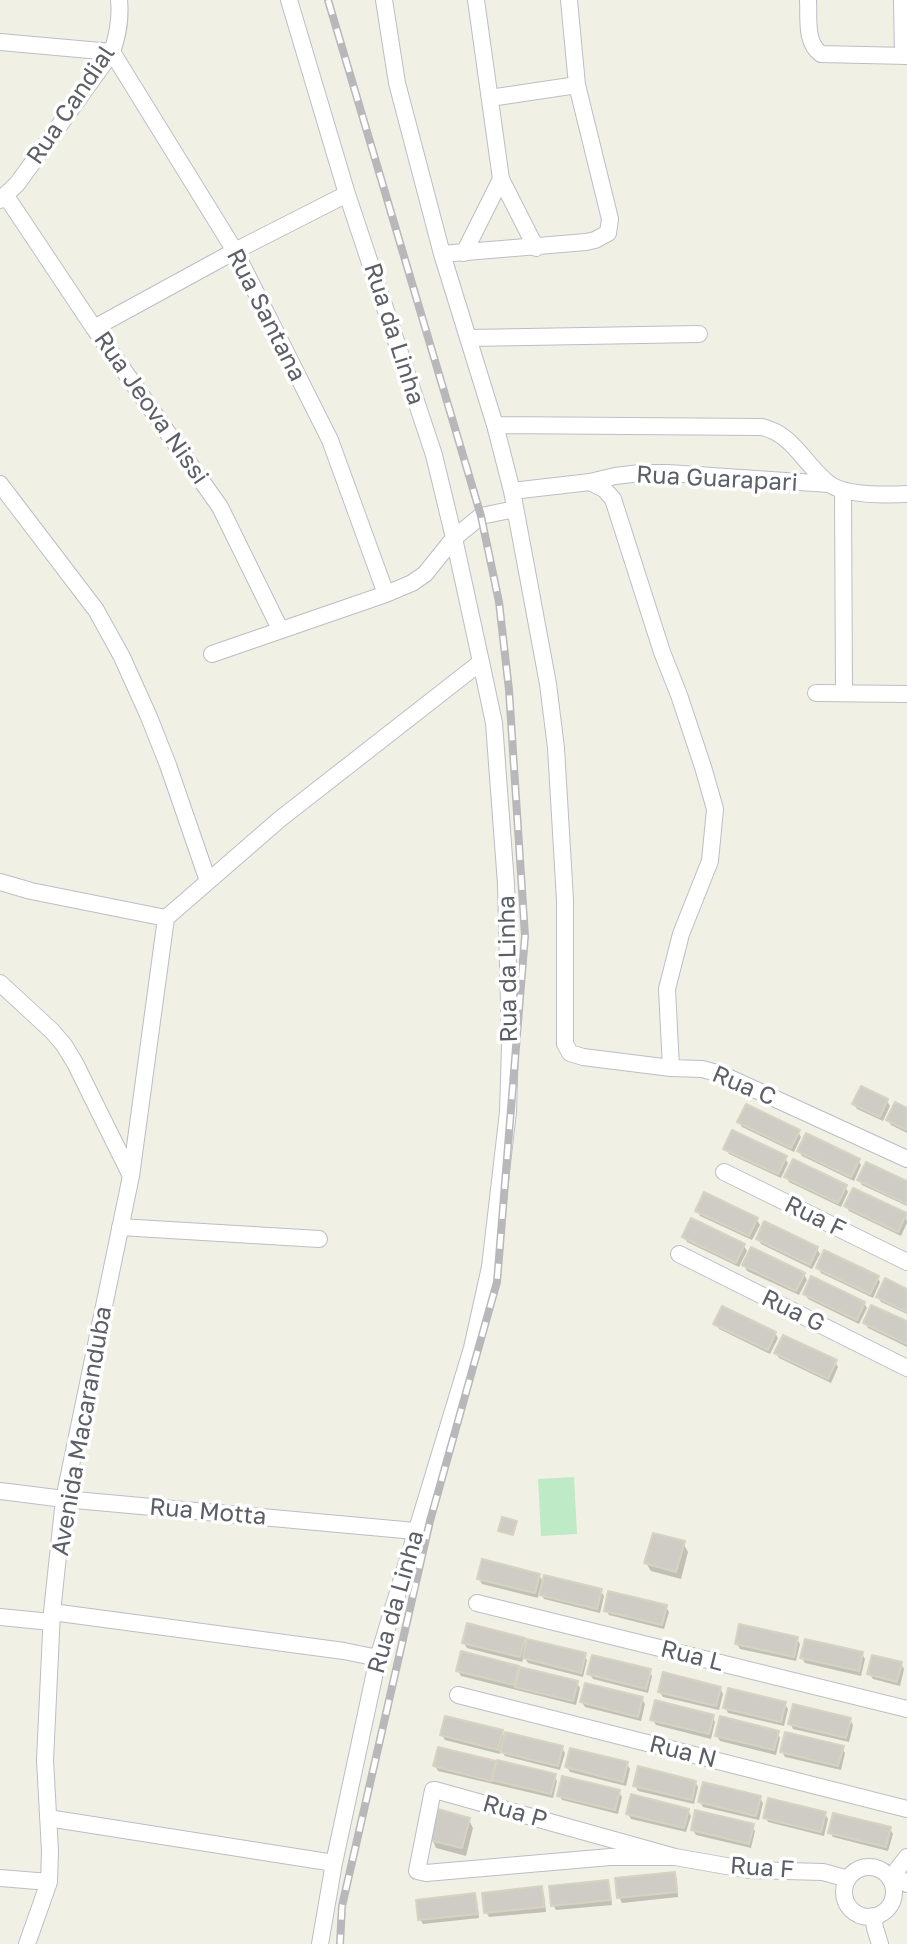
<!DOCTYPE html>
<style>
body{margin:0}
canvas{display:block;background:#f1f0e5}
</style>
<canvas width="907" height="1944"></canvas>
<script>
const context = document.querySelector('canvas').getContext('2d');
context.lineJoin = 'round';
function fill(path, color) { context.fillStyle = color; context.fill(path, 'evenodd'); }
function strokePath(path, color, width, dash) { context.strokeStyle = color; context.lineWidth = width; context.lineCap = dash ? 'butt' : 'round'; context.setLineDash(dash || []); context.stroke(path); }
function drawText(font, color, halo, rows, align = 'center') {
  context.font = font + ' "Golos Text",sans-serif'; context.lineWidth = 7; context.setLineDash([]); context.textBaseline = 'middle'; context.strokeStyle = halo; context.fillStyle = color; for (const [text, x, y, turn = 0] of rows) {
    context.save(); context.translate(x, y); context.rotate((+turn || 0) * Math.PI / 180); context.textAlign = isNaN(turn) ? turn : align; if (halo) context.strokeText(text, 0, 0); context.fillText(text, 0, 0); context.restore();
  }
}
fill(new Path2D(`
 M574,1477L577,1534L541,1536L538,1479Z`), '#bfeac6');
fill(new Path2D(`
 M887,1101L890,1106L883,1121L857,1109L854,1104Z
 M907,1110V1133L891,1125L888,1120Z
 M739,1122L798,1132L801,1137L794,1152L742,1127Z
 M726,1148L785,1158L788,1163L781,1178L729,1154Z
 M799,1151L858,1160L861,1165L854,1181L802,1156Z
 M786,1177L845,1186L848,1192L841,1207L789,1182Z
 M859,1180L907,1183V1206L862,1185Z
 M846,1206L906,1215L907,1223L901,1236L849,1211Z
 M697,1211L757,1220L760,1225L752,1240L700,1216Z
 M684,1236L744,1246L747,1251L739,1267L687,1242Z
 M758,1239L817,1249L820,1254L812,1269L761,1244Z
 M744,1265L804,1274L807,1280L799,1295L747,1271Z
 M818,1268L877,1277L880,1282L873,1298L821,1273Z
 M907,1291V1314L881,1302L878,1297Z
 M805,1294L864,1303L867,1308L859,1324L808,1299Z
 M865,1323L907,1324V1347L868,1328Z
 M716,1324L775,1333L778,1338L770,1354L719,1329Z
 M776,1353L835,1362L838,1367L831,1383L779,1358Z
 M683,1543L688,1552L681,1579L651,1571L646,1563Z
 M539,1575L544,1583L601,1591L604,1596L600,1613L544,1599L539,1591L538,1598L482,1584L479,1579Z
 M666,1607L669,1612L664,1629L609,1615L606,1610Z
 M524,1639L528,1646L584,1655L587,1660L583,1677L528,1663L524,1656L522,1662L467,1648L464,1643Z
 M797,1639L800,1644L796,1661L740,1649L737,1644Z
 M462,1654L577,1683L580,1688L576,1705L461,1676L458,1671Z
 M862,1654L865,1659L861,1676L805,1663L802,1658Z
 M901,1664L904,1669L900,1686L873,1679L870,1674Z
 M649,1671L652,1676L648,1693L593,1679L590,1674Z
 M720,1688L723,1694L719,1710L663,1697L660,1692Z
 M642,1699L645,1704L641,1721L585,1707L582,1702Z
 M785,1704L788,1709L784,1726L728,1713L725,1707Z
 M712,1716L715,1722L711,1739L656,1725L653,1720Z
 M850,1720L853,1725L849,1742L793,1729L790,1723Z
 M502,1732L505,1738L562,1748L565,1753L560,1770L505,1756L501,1750L500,1754L445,1740L442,1735Z
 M777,1732L780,1738L776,1755L720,1741L717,1736Z
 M842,1748L845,1753L841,1770L785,1757L782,1752Z
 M439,1749L554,1776L557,1781L553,1798L438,1771L435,1766Z
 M627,1764L630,1769L626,1786L570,1772L567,1767Z
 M695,1782L698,1787L694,1804L638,1791L635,1785Z
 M619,1792L622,1797L618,1814L562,1800L559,1795Z
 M760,1798L763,1803L759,1820L703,1807L700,1801Z
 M688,1810L691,1816L686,1832L631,1819L628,1814Z
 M825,1814L828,1819L824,1836L768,1822L765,1817Z
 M469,1820L473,1828L466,1856L436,1848L432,1839Z
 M752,1826L755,1831L751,1848L696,1835L693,1830Z
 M890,1829L893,1834L888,1851L833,1837L830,1832Z
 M674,1874L677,1879L678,1897L622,1903L619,1897Z
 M607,1882L610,1887L612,1905L556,1910L553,1905Z
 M541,1889L544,1894L546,1912L489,1917L486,1912Z
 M474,1895L477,1901L479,1918L423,1924L420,1919Z`), '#0003');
const building = new Path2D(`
 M861,1086L888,1099L880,1117L852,1104Z
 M895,1102L907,1108V1130L886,1120Z
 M746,1104L800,1130L791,1148L737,1122Z
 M732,1130L787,1156L778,1174L723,1149Z
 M806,1133L860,1159L851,1177L797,1151Z
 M793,1159L847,1185L838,1203L784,1177Z
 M866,1162L907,1181V1204L857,1180Z
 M853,1188L907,1213L898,1232L844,1206Z
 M704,1192L758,1218L749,1236L695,1211Z
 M691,1218L745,1244L736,1263L682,1237Z
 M764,1221L818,1247L810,1265L756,1239Z
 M751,1247L805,1273L796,1291L742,1265Z
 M824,1250L879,1276L870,1294L816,1268Z
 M811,1276L865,1302L857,1320L803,1294Z
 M885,1278L907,1289V1312L876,1297Z
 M871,1305L907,1321V1344L863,1323Z
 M722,1306L776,1332L768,1350L713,1324Z
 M783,1335L837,1360L828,1379L774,1353Z
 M502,1517L517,1521L513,1535L498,1531Z
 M653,1533L685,1541L676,1572L644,1563Z
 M482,1559L540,1574L535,1593L477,1579Z
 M544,1575L602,1589L597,1609L539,1595Z
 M608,1591L667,1605L662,1625L604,1611Z
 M467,1623L525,1638L520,1657L462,1643Z
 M739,1624L798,1637L794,1657L735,1644Z
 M527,1639L586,1653L581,1673L523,1658Z
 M805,1639L863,1652L859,1671L800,1658Z
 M461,1651L519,1666L514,1685L456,1671Z
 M592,1655L651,1669L646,1689L587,1674Z
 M872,1655L902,1662L897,1682L867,1674Z
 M520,1667L578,1681L573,1701L515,1687Z
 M663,1672L721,1687L716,1706L658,1692Z
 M585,1683L643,1697L638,1717L580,1702Z
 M728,1688L786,1702L781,1722L723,1708Z
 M655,1700L714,1715L709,1734L650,1720Z
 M793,1704L851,1718L846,1738L788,1724Z
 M445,1716L503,1730L498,1750L440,1735Z
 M720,1716L779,1731L774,1750L715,1736Z
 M505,1732L563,1746L558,1766L500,1752Z
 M785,1732L844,1746L838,1766L780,1752Z
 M438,1747L496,1761L491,1781L433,1766Z
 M570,1748L628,1762L623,1782L565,1767Z
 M497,1760L556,1774L551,1794L492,1780Z
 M638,1766L696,1781L692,1800L633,1786Z
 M562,1776L620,1790L615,1810L557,1796Z
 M703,1782L761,1796L756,1816L698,1802Z
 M631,1794L689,1809L684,1828L626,1814Z
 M768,1798L826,1812L821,1832L763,1818Z
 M438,1809L470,1818L462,1848L429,1840Z
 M695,1810L754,1824L749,1844L691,1830Z
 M833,1813L891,1827L886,1847L828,1833Z
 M675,1872L677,1892L617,1898L615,1878Z
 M608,1880L611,1900L551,1906L549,1886Z
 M542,1886L544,1907L484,1913L482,1893Z
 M475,1893L478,1914L418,1920L416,1900Z`);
fill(building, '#ceccc4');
strokePath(building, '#d6d3c2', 2);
const minor = new Path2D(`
 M289,0L347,194L434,455L454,538L481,662L494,723L506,884L510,1046L508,1112L490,1267L472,1348L378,1658L334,1863L320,1944
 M384,0L397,83L442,254L495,425L512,491L548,684L556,748L565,900V1044L570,1053L583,1057L671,1068L702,1069L721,1074L907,1159
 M808,0C809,18 805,43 821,54L907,56
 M902,0L903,55
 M0,42L112,52L235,251L330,440L386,594
 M490,98L577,85
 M501,179L536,248
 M6,196L94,328L220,507L280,629
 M0,200L17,184L28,169L112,52C118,34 121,19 119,0
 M464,253L501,179L476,0
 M442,254L586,242L595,240L608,233L610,219L577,85L569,0
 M94,328L235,251L347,194
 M469,338L699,334
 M495,425L762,427C793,434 804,464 828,483C844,496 886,495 907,494
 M590,482L604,489L613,499L662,652L679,695L703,767L715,809L710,861L681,934L667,989L671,1068
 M0,484L96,610L122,657L149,717L168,765L208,881
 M512,491L590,482L615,476L640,473H668L829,484
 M843,491L844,693
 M212,654L386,594L412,583L425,574L454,538L481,516L515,509
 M816,693L907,694
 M0,882L31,891L166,918
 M166,918L280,819L481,662
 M0,983L52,1031L64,1045L75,1063L131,1176
 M724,1172L907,1262
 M120,1227L319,1239
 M679,1254L907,1368
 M0,1491L64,1499L415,1531
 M477,1603L907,1709
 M52,1612L344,1651L378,1658
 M0,1617L51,1622
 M458,1695L907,1809
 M48,1818L334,1863
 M675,1857H610L426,1873L417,1871L433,1790H435L675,1857L749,1870L823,1872L848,1879
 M844 1892a25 25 0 1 1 50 0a25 25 0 1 1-50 0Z
 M894,1874L907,1884
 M0,1878L49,1882
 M890,1879L907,1857
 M873,1916L875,1928L880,1944
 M27,1944L49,1882L50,1851L45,1760L52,1612L64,1499L131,1176L166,918`);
strokePath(minor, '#bcbec5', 18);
strokePath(minor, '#fff', 16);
const rail = new Path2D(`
 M328,0L481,516L499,602L509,690L525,936L497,1282L430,1521L342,1906L340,1944`);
strokePath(rail, '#b8b8ba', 8);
strokePath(rail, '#fff', 5, [15]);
drawText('24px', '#5c5f67', '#fff', [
 ["Rua Candial",71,105,-56],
 ["Rua Santana",266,315,63],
 ["Rua da Linha",394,334,72],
 ["Rua Jeova Nissi",151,408,55],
 ["Rua Guarapari",717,479,3],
 ["Rua da Linha",508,969,-91],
 ["Rua C",744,1086,23],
 ["Rua F",815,1217,26],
 ["Rua G",793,1311,26],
 ["Avenida Macaranduba",82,1431,-80],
 ["Rua Motta",208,1512,5],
 ["Rua da Linha",396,1602,-74],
 ["Rua L",692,1656,14],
 ["Rua N",683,1752,14],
 ["Rua P",515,1812,16],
 ["Rua F",762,1868,4]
]);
</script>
